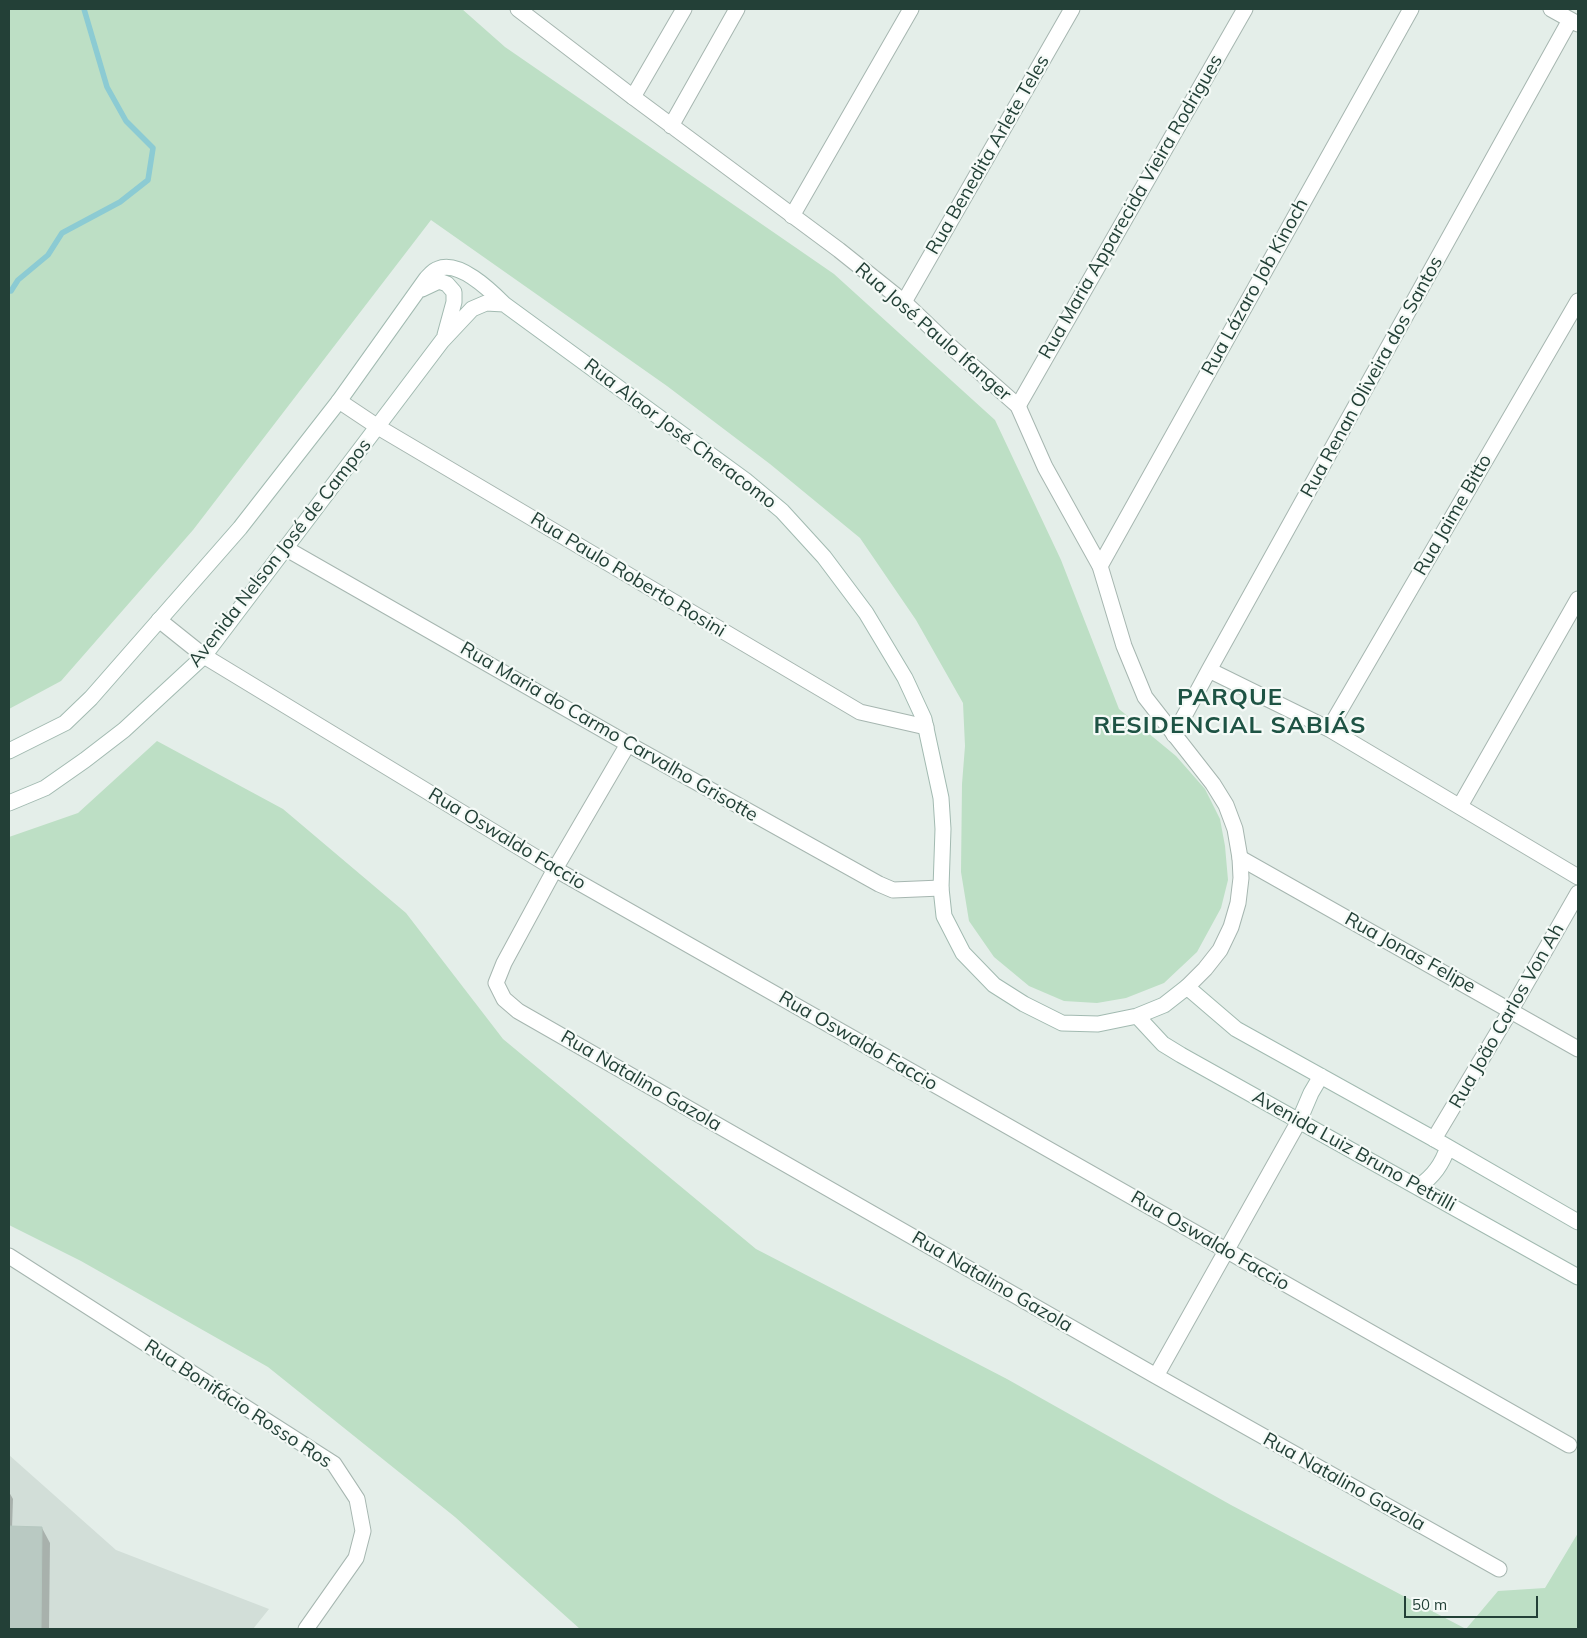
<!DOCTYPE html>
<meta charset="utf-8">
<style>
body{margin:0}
#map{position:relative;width:1587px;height:1638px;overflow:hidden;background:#e4eee9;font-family:Mulish,sans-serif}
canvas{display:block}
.frame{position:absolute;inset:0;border:10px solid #234037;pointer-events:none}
.scale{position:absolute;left:1404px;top:1596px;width:134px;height:22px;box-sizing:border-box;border:2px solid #234037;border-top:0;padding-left:6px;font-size:15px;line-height:18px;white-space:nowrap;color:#234037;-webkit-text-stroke:4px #f5faf7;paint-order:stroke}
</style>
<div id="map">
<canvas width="1587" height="1638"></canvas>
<div class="frame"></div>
<div class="scale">50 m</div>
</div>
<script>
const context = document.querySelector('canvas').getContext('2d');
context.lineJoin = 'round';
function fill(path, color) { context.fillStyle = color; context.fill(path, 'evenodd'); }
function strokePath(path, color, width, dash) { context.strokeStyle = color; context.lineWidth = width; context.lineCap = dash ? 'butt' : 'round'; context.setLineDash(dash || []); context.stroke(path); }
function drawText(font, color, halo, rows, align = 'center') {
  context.font = font + ' Mulish,sans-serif'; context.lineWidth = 4.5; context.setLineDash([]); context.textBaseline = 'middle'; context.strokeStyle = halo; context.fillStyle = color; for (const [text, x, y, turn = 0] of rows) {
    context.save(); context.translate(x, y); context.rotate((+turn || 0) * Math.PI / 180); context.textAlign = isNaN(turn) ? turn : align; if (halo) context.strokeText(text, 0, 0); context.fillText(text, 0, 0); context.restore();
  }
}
fill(new Path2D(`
 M9,1455L116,1550L269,1609L253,1629H9Z`), '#d2ded8');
fill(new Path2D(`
 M9,9H462L505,47L834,274L995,420L1061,560L1119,709L1176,756L1205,789L1220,819L1225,846L1228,880L1221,908L1197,952L1164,983L1126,998L1097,1003L1064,1001L1029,986L994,957L969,921L961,872L962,784L965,746L963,703L916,620L860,538L770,464L667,386L431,220L193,530L61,681L9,709Z
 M157,741L283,809L406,913L503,1039L756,1249L1007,1379L1231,1505L1466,1629L1498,1591L1545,1588L1578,1533V1629H580L455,1517L268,1367L81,1261L9,1225V837L78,813Z`), '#bddfc5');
fill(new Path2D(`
 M9,1492L13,1499L12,1528H42L50,1543L49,1629H9Z`), '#0003');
strokePath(new Path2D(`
 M9,291H11L18,280L48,255L62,233L120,202L148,180L153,148L126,121L107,87L84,9`), '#8ccbd3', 5.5);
const building = new Path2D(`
 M9,1526L42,1527L41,1629H9Z`);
fill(building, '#b9c9c2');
strokePath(building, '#b6c8c0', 1);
const minor = new Path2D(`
 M518,9L633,97
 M1551,9L1578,24
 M792,216L911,9
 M904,302L1072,9
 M339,401L378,427L860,712L926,727
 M1018,406L1245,9
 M285,548L628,744L879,884L893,890L941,888
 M1100,566L1411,9
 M159,620L204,656L555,869L1569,1445
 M1209,670L1329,729L1578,877
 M1329,729L1578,301
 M1174,735L1209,670L1570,20
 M628,744L555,869L504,963L496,983L504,999L518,1011L1156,1376L1499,1569
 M1460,806L1578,599
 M1240,858L1578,1049
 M1434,1139L1511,1010L1578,893
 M9,1256L334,1464L357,1499L363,1531L356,1558L306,1629
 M1156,1376L1299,1121`);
const tertiary = new Path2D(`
 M684,9L633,97L839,250L904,302L949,345L1018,406L1045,467L1100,566L1124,646L1145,697L1213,784L1226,805L1235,829L1240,858L1241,878L1238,903L1231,927L1220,950L1205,969L1187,987
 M671,126L737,9`);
const secondary = new Path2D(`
 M422,289L439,281L447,284L454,292V302L445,335
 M9,751L65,723L91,698L240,528L339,401L426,279C429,276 433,270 438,269C459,260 490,290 504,304L745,480L782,511L824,557L866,613L905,678L924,719L941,798L943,829L941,888L944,916L963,953L994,985L1024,1004L1062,1023L1098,1024L1137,1016L1164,1005L1187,987L1236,1029L1434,1139L1578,1222
 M9,803L45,788L85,760L124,730L204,656L442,341L472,309L486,303L504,304
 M1137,1016L1163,1044L1181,1055L1578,1277
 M1299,1121L1311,1093L1321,1076
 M1418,1187C1434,1176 1442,1164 1448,1147`);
strokePath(minor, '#a6b6b0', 17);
strokePath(tertiary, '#a6b6b0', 17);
strokePath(secondary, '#a2bab1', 17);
strokePath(minor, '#fff', 15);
strokePath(tertiary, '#fff', 15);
strokePath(secondary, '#fff', 15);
drawText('19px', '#234037', '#f5faf7', [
 ["Rua Benedita Arlete Teles",988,155,-60],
 ["Rua Maria Apparecida Vieira Rodrigues",1131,207,-60],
 ["Rua Lázaro Job Kinoch",1255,287,-61],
 ["Rua José Paulo Ifanger",933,332,41],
 ["Rua Renan Oliveira dos Santos",1372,377,-61],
 ["Rua Alaor José Cheracomo",680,434,37],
 ["Rua Jaime Bitto",1453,515,-60],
 ["Avenida Nelson José de Campos",280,553,-52],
 ["Rua Paulo Roberto Rosini",628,575,31],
 ["Rua Maria do Carmo Carvalho Grisotte",609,732,30],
 ["Rua Oswaldo Faccio",507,839,31],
 ["Rua Jonas Felipe",1410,953,29],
 ["Rua João Carlos Von Ah",1507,1016,-60],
 ["Rua Oswaldo Faccio",858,1041,30],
 ["Rua Natalino Gazola",641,1081,30],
 ["Avenida Luiz Bruno Petrilli",1354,1151,29],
 ["Rua Oswaldo Faccio",1210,1241,30],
 ["Rua Natalino Gazola",992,1282,30],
 ["Rua Bonifácio Rosso Ros",238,1404,33],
 ["Rua Natalino Gazola",1344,1482,29]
]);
context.letterSpacing = '1px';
drawText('bold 24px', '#1e5344', '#f5faf7', [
 ["PARQUE",1230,698],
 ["RESIDENCIAL SABIÁS",1230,726]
]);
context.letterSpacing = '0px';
</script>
